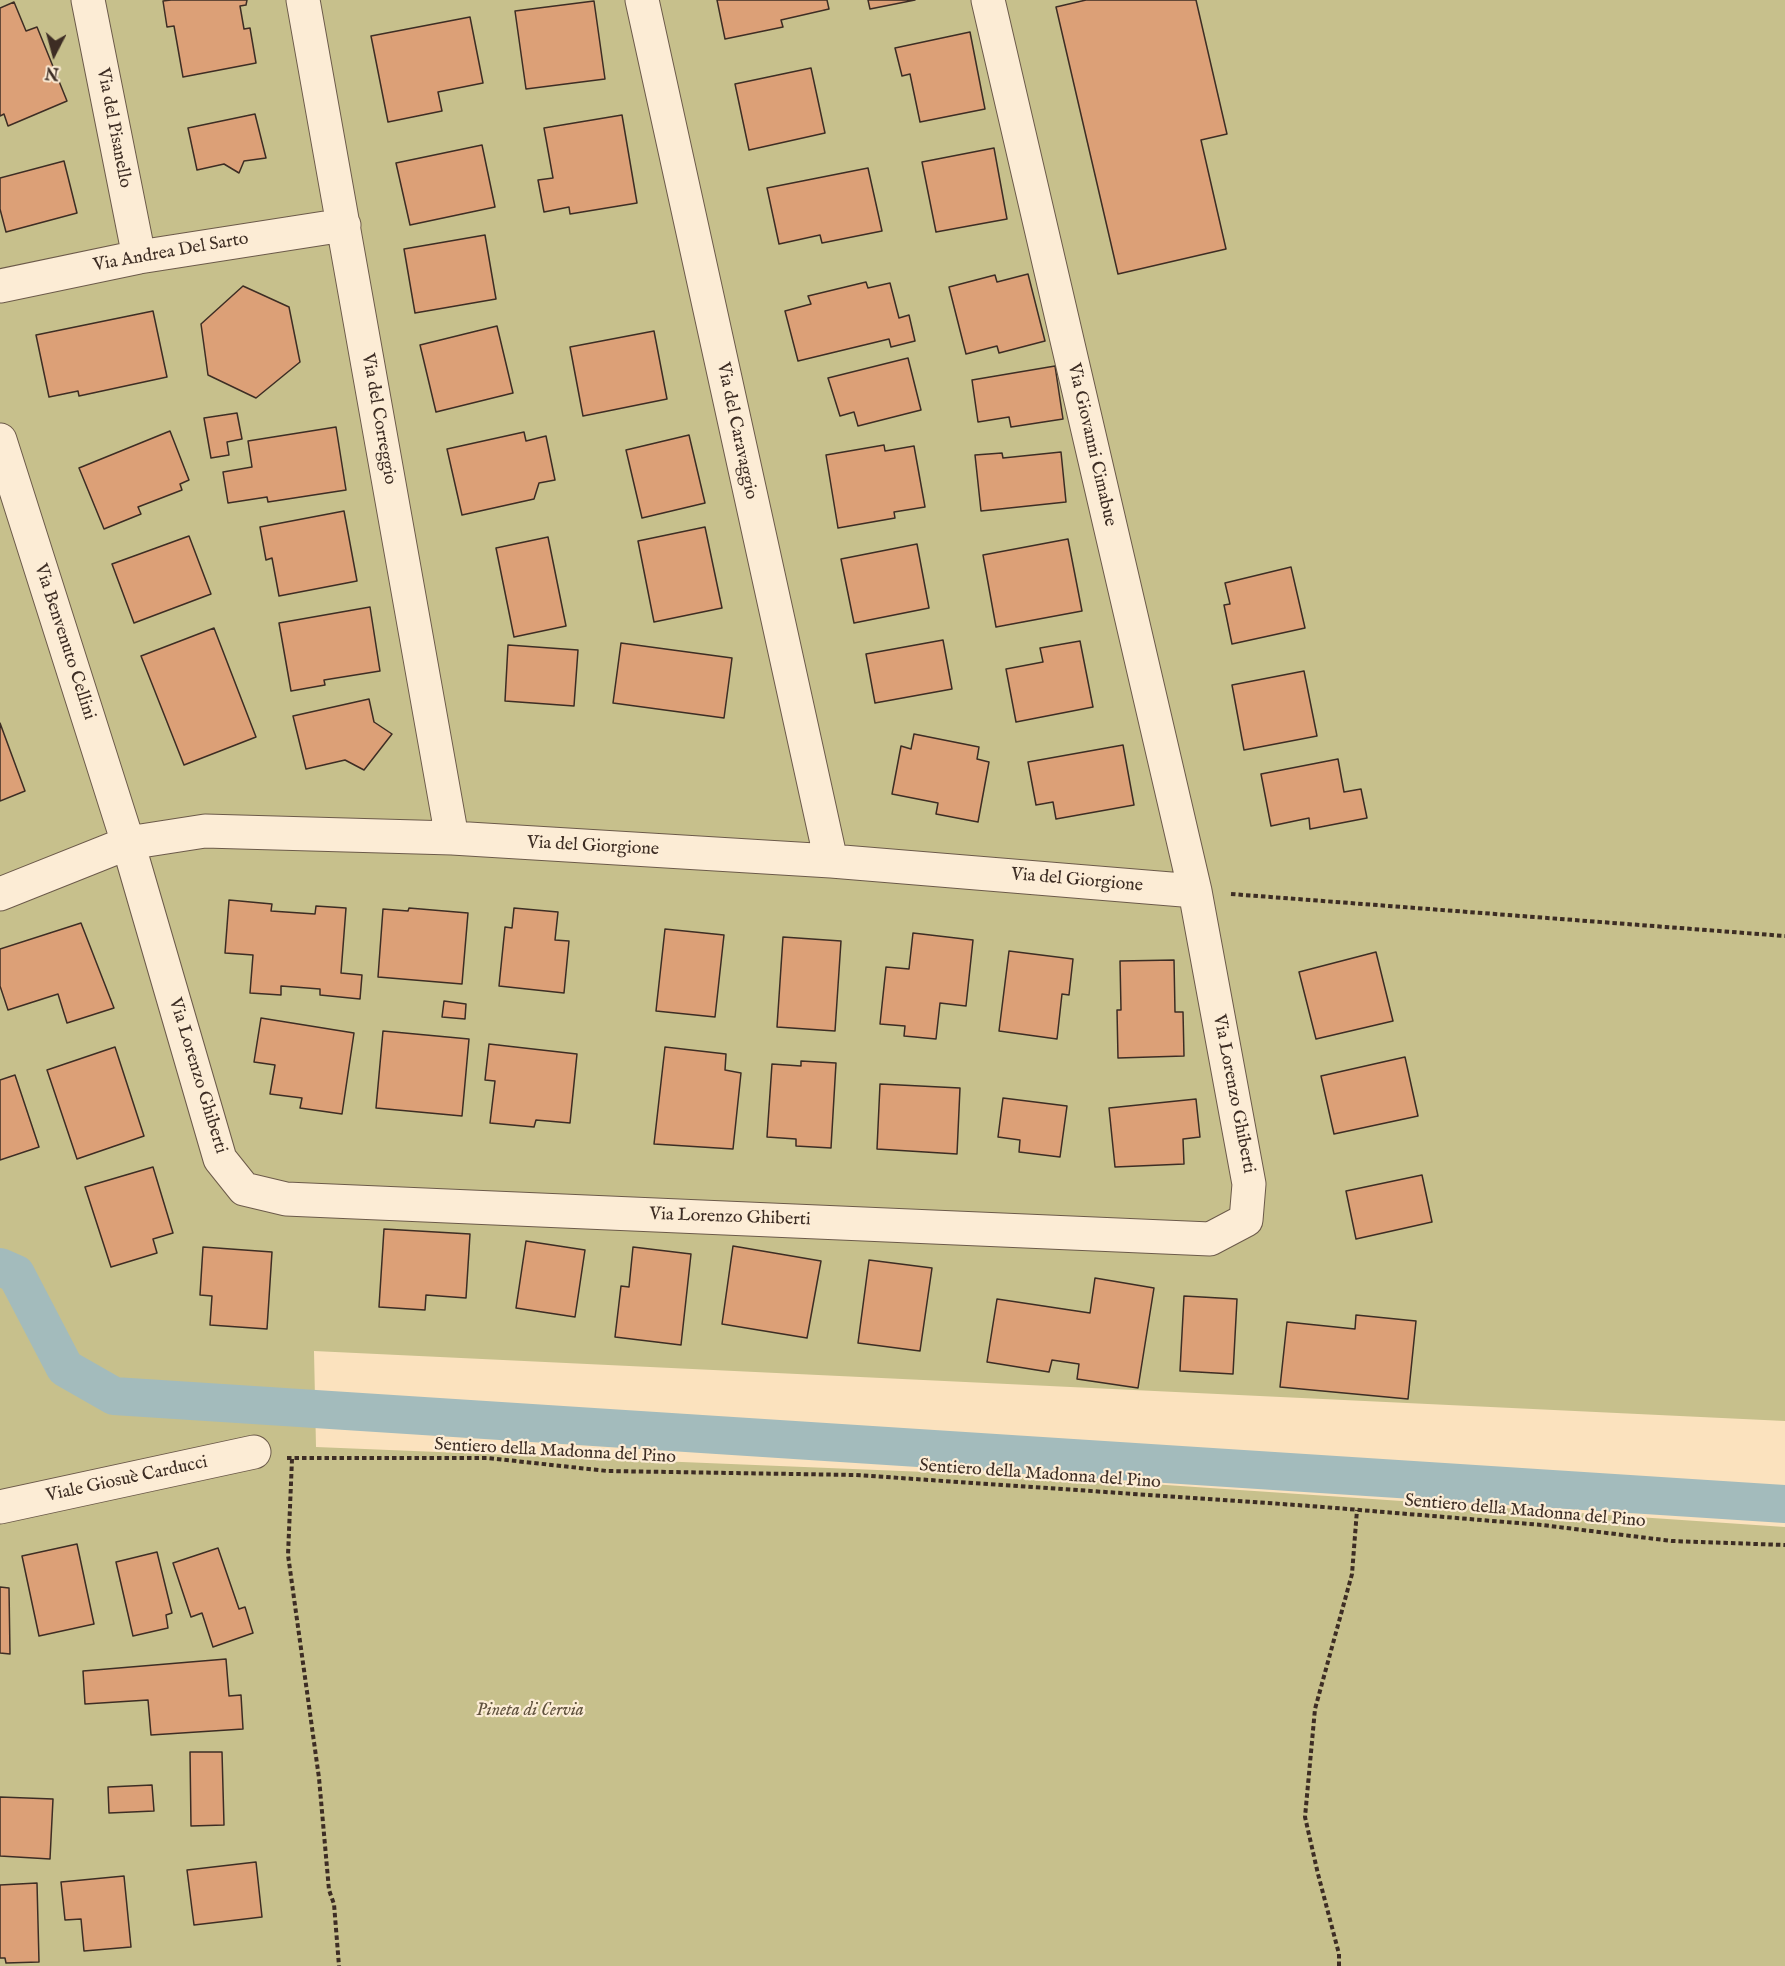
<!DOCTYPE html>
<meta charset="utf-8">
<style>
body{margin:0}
#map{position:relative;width:1785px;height:1966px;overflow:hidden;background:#fbe2be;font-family:"IM FELL English",serif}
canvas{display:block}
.north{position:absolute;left:24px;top:24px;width:60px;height:60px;-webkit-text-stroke:4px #fcecd5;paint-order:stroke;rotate:186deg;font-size:16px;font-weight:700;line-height:24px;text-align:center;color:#3d2d24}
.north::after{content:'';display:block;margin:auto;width:21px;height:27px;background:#3d2d24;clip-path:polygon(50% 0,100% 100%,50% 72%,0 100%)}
</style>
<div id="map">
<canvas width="1785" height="1966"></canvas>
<div class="north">N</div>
</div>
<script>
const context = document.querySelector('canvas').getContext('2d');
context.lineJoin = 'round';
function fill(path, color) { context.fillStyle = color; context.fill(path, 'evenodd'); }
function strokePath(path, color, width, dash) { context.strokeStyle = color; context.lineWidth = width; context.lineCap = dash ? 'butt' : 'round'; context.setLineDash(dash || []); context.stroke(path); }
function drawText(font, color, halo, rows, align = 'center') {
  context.font = font + ' "IM FELL English",serif'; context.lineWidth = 4.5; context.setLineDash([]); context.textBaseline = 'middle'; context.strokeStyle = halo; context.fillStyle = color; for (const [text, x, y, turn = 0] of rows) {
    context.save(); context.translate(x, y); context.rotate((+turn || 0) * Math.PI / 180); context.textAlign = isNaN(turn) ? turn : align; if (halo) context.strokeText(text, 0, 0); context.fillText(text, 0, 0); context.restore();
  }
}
fill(new Path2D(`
 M0,0H1785V1421L314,1351L316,1447L1048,1477L1785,1527V1966H0Z`), '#c7c08c');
strokePath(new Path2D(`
 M0,1267L16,1274L65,1368L114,1396L1785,1504`), '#a3bbbc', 38);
const building = new Path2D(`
 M171,0H247L246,5L240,6L244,29L250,28L256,63L183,77L174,26L167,27L163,1Z
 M717,0H827L829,9L781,20L783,27L725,39Z
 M868,0H915L870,9Z
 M1086,0H1196L1227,134L1201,140L1226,249L1118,274L1056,7Z
 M594,1L605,79L526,89L515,11Z
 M14,2L26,31L37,27L67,101L8,126L4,114L0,116V8Z
 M470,17L483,83L438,92L442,111L388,122L371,36Z
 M970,32L985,109L920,122L910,74L902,76L895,48Z
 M811,68L825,133L749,150L735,84Z
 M255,114L266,158L244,161L239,173L224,164L197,170L188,128Z
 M622,115L637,203L570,214L569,207L544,212L538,180L553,178L544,128Z
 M482,145L495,207L410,225L396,163Z
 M994,148L1007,219L936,232L922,162Z
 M64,161L77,213L6,232L0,209V178Z
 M868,168L882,231L822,243L820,235L779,244L767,188Z
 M485,235L496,299L415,313L404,249Z
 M1028,274L1045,341L999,353L997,346L966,354L949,287L995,275L997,282Z
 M866,282L868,288L890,283L899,318L909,315L915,341L891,347L889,339L798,361L785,311L811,304L808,296Z
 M243,286L289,307L300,362L256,398L208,375L201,324Z
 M153,311L167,377L79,396L78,391L49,397L36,335Z
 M497,326L513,393L436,412L420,345Z
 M654,331L667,399L583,416L570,347Z
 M908,358L921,410L858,426L854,412L840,416L828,378Z
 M1055,366L1063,419L1011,427L1009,417L978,422L972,380Z
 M237,413L242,439L227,442L229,455L211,458L204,418Z
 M336,427L346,490L268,502L267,497L228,503L223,472L252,467L248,441Z
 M170,431L189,480L180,484L182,490L138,507L141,514L104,529L79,468Z
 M524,432L526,441L546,436L555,480L539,483L534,499L462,515L447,449Z
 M689,435L705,503L642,518L626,450Z
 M884,445L885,451L914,446L925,507L894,512L895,518L838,528L826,455Z
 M1061,452L1066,502L981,511L975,455L1002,453L1003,458Z
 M344,511L357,581L279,596L272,558L266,560L260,527Z
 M705,527L722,608L654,622L638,541Z
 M189,536L211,594L134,623L112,564Z
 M548,537L566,626L514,637L496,548Z
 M1068,539L1082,611L996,627L983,555Z
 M917,544L929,608L854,623L841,559Z
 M1291,567L1305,628L1232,644L1224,605L1230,604L1225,583Z
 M370,607L380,671L324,680L325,685L291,691L279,623Z
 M214,628L256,737L184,765L141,656Z
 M943,640L952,689L875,703L866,654Z
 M1080,641L1093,707L1016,722L1006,669L1043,662L1040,648Z
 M621,643L732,658L724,718L613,703Z
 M508,645L578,650L574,706L505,701Z
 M1304,671L1317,736L1244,750L1232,685Z
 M369,699L374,722L392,734L364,770L345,760L306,769L293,716Z
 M0,723L25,791L0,801Z
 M914,734L979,747L977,759L989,762L978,822L936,814L938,803L892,794L901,746L911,749Z
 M1123,745L1134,805L1056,819L1053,802L1036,805L1028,762Z
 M1338,759L1344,792L1361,789L1367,818L1310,829L1309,818L1271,826L1261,774Z
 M229,900L272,904L271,911L315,914L316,906L346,908L341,973L362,975L360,999L320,995V989L281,986V995L250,993L253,955L225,953Z
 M409,908L468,913L462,984L378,977L383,909L408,911Z
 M514,908L558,912L555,940L569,941L564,993L499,986L505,927L512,928Z
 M81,923L114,1008L67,1023L58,994L8,1010L0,986V949Z
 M665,929L724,935L715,1017L656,1011Z
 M913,933L973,940L966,1006L940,1003L936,1039L904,1036L905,1026L880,1024L886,967L909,969Z
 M783,937L841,941L835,1031L777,1027Z
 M1009,951L1073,959L1069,995L1062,994L1057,1039L999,1031Z
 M1376,952L1393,1021L1316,1039L1299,972Z
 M1174,960L1175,1012H1183L1184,1056L1118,1058L1117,1010H1121L1120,961Z
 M444,1001L466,1004L465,1019L442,1017Z
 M261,1018L354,1033L342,1114L300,1108L302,1098L270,1094L275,1065L254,1062Z
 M383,1031L469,1039L462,1116L376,1108Z
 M489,1044L577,1054L570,1123L536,1120L534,1127L490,1123L495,1081L485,1080Z
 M115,1047L144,1136L77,1159L47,1070Z
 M665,1047L726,1054L725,1070L741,1073L733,1149L654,1144Z
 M1405,1057L1418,1116L1334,1134L1321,1076Z
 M801,1061L836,1063L831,1148L796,1146V1139L767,1137L772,1064L801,1066Z
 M15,1075L39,1147L0,1160V1080Z
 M880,1084L960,1088L957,1154L877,1149Z
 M1003,1098L1067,1106L1060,1157L1019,1152L1020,1140L998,1137Z
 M1196,1099L1200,1137L1183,1139L1184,1164L1115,1167L1109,1108Z
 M153,1167L173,1233L153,1239L157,1253L111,1267L85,1187Z
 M1422,1175L1432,1222L1356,1239L1346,1191Z
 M384,1229L470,1234L466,1298L426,1295L425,1310L379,1307Z
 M526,1241L585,1250L575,1317L516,1308Z
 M733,1246L821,1261L807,1338L722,1324Z
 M203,1247L272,1252L267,1329L210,1325L212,1296L200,1295Z
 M633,1247L691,1254L681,1345L615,1337L621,1286L629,1287Z
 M869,1260L932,1268L920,1351L858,1343Z
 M1095,1278L1154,1288L1138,1388L1077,1379L1079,1364L1052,1360L1049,1372L987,1362L997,1299L1090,1313Z
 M1184,1296L1237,1299L1233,1374L1180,1371Z
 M1356,1315L1416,1321L1408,1399L1280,1387L1287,1322L1355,1329Z
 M77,1544L94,1624L39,1636L22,1556Z
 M218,1548L239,1609L245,1607L253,1633L213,1647L202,1613L191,1617L173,1563Z
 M157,1552L172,1613L166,1615L168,1628L133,1636L116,1562Z
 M0,1587L9,1588L10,1654L0,1653Z
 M226,1659L229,1696L241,1695L243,1729L151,1735L148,1700L85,1704L83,1671Z
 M190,1752H222L224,1825L191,1826Z
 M152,1785L154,1811L109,1813L108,1787Z
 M0,1797L53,1799L50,1859L0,1856Z
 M256,1862L262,1917L194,1925L187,1870Z
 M124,1876L131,1947L84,1951L81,1919L65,1920L61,1882Z
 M37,1883L39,1962L6,1963L5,1958H0V1885Z`);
fill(building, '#dca077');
strokePath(building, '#3d2d24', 1.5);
const minor = new Path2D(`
 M88,0L139,257
 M303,0L452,838
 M642,0L831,861
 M0,286L139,257L344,225
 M0,440L128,843L220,1159L244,1189L286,1199L1210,1239L1246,1220L1249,1184L1195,891L988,0
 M0,894L128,843L205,831L452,838L831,861L1195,891
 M0,1507L254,1452`);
strokePath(minor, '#6c5a4a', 35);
strokePath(new Path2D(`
 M1231,894L1785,936
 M287,1458H488L607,1471L856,1475L1311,1506L1542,1525L1672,1541L1785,1545
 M292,1459L288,1555L319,1778L329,1890L334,1904L339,1966
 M1339,1966V1954L1318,1874L1305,1817L1315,1709L1352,1574L1357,1510`), '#3d2d24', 4, [4.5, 3]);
strokePath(minor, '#fcecd5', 33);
drawText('18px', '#3d2d24', '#fcecd5', [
 ["Via del Pisanello",113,128,79],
 ["Via Andrea Del Sarto",171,253,-10],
 ["Via del Correggio",378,419,80],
 ["Via del Caravaggio",736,431,78],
 ["Via Giovanni Cimabue",1091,445,77],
 ["Via Benvenuto Cellini",64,642,72],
 ["Via del Giorgione",593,847,3],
 ["Via del Giorgione",1077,881,5],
 ["Via Lorenzo Ghiberti",197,1076,73],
 ["Via Lorenzo Ghiberti",1233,1094,79],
 ["Via Lorenzo Ghiberti",730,1218,2],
 ["Sentiero della Madonna del Pino",555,1452,3],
 ["Sentiero della Madonna del Pino",1040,1475,4],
 ["Viale Giosuè Carducci",127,1480,-12],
 ["Sentiero della Madonna del Pino",1525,1512,5]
]);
drawText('italic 18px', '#60523e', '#fcecd5', [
 ["Pineta di Cervia",530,1711]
]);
</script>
